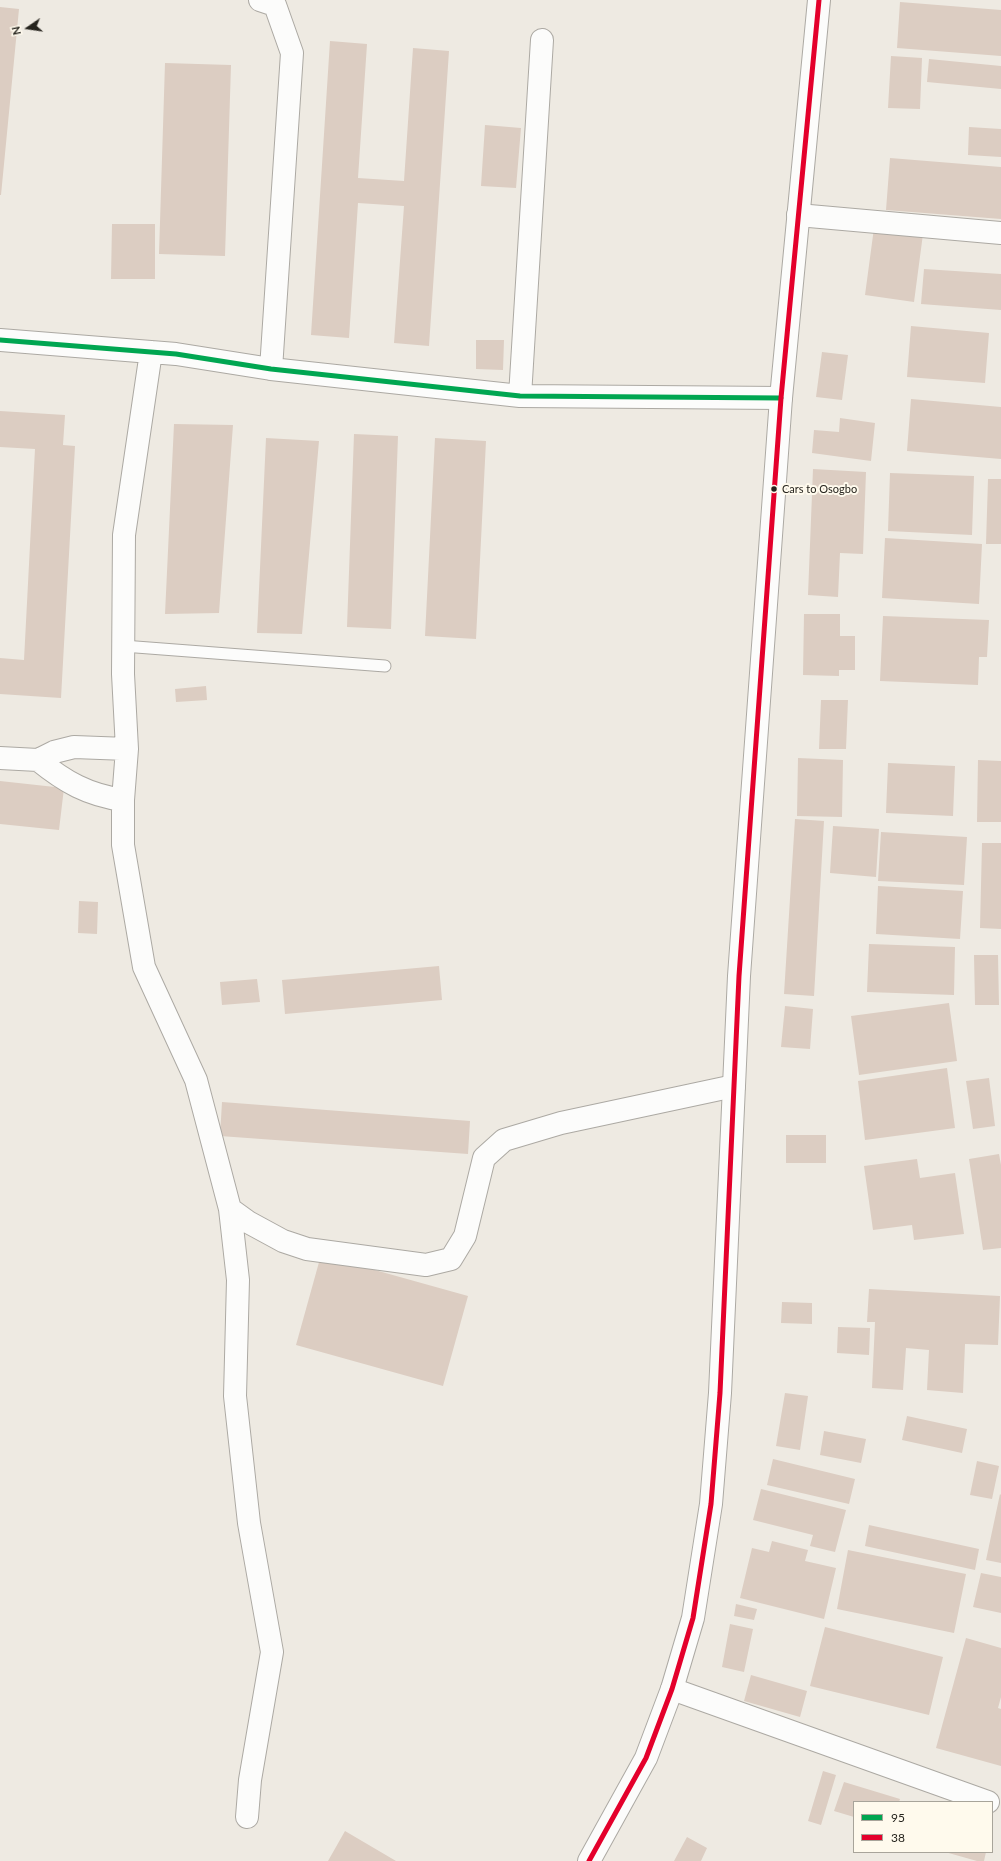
<!DOCTYPE html>
<style>
body{margin:0}
#map{position:relative;width:1001px;height:1861px;overflow:hidden;background:#eeeae2;font-family:Lato,sans-serif}
canvas{display:block}
.legend{position:absolute;left:853px;top:1801px;width:140px;height:52px;box-sizing:border-box;background:#fffaed;border:1px solid #a8a49a;margin:0;padding:5px 7px;list-style:none;font-size:12px;color:#25231d}
.legend li{display:flex;align-items:center;gap:8px;height:20px}
.legend b{width:20px;border:1px solid #a8a49a}
.north{position:absolute;left:8px;top:8px;width:40px;height:40px;-webkit-text-stroke:3px #fffaed;paint-order:stroke;rotate:257deg;font-size:11px;font-weight:700;line-height:16px;text-align:center;color:#25231d}
.north::after{content:'';display:block;margin:auto;width:14px;height:18px;background:#25231d;clip-path:polygon(50% 0,100% 100%,50% 72%,0 100%)}
</style>
<div id="map">
<canvas width="1001" height="1861"></canvas>
<ul class="legend">
<li><b style="height:5px;background:#00a651"></b>95</li>
<li><b style="height:5px;background:#e4002b"></b>38</li>
</ul>
<div class="north">N</div>
</div>
<script>
const context = document.querySelector('canvas').getContext('2d');
context.lineJoin = 'round';
function fill(path, color) { context.fillStyle = color; context.fill(path, 'evenodd'); }
function strokePath(path, color, width, dash) { context.strokeStyle = color; context.lineWidth = width; context.lineCap = dash ? 'butt' : 'round'; context.setLineDash(dash || []); context.stroke(path); }
function drawText(font, color, halo, rows, align = 'center') {
  context.font = font + ' Lato,sans-serif'; context.lineWidth = 4; context.setLineDash([]); context.textBaseline = 'middle'; context.strokeStyle = halo; context.fillStyle = color; for (const [text, x, y, turn = 0] of rows) {
    context.save(); context.translate(x, y); context.rotate((+turn || 0) * Math.PI / 180); context.textAlign = isNaN(turn) ? turn : align; if (halo) context.strokeText(text, 0, 0); context.fillText(text, 0, 0); context.restore();
  }
}
fill(new Path2D(`
 M900,2L1001,10V56L897,48Z
 M0,7L19,9L1,195H0Z
 M330,41L367,44L358,178L404,181L413,48L449,51L429,346L394,343L404,206L358,203L349,338L311,335Z
 M891,56L922,58L920,109L888,108Z
 M929,59L1001,66V89L927,82Z
 M165,63L231,65L225,256L159,254Z
 M485,125L521,128L516,188L481,186Z
 M969,127L1001,129V157L968,155Z
 M890,158L1001,167V219L886,210Z
 M112,224H155V279H111Z
 M874,228L923,234L914,302L865,295Z
 M924,269L1001,274V310L921,304Z
 M911,326L989,333L985,383L907,377Z
 M476,340H504L503,370L476,369Z
 M822,352L848,355L842,400L816,397Z
 M911,399L1001,407V459L907,451Z
 M0,411L65,415L63,445L75,446L61,698L0,694V658L24,660L35,449L0,447Z
 M840,418L875,423L871,461L812,453L814,430L839,432Z
 M174,424L233,425L219,613L165,614Z
 M354,434L398,436L391,629L347,627Z
 M266,438L319,441L302,634L257,633Z
 M435,438L486,441L476,639L425,636Z
 M813,469L866,472L863,554L840,553L838,597L808,595Z
 M890,473L974,476L972,535L888,531Z
 M988,479H1001V544H986Z
 M885,538L982,544L979,604L882,598Z
 M804,614H840V636H855V670H839V676L803,675Z
 M883,616L989,620L987,657H979L978,685L880,681Z
 M206,686L207,700L176,702L175,689Z
 M821,700H848L846,749H819Z
 M798,758L843,760L842,817L797,816Z
 M978,760L1001,761V822H977Z
 M888,763L955,766L953,816L886,813Z
 M0,781L64,788L59,830L0,824Z
 M795,819L824,821L814,996L784,994Z
 M833,826L879,829L876,877L830,873Z
 M881,832L967,837L964,885L878,881Z
 M982,843H1001V929L980,928Z
 M878,886L963,891L960,939L876,934Z
 M79,901L98,902L97,934L78,933Z
 M869,944L955,947L954,995L867,992Z
 M974,955H998L999,1005H975Z
 M439,966L442,1000L285,1014L282,980Z
 M257,979L260,1002L222,1005L220,982Z
 M949,1003L957,1061L859,1075L851,1016Z
 M785,1006L813,1009L810,1049L781,1047Z
 M947,1068L955,1128L865,1140L858,1081Z
 M989,1078L995,1126L973,1129L966,1081Z
 M222,1102L470,1121L468,1154L220,1136Z
 M786,1135H826V1163H786Z
 M999,1154L1001,1165V1248L983,1250L969,1159Z
 M917,1159L920,1178L955,1173L964,1234L914,1240L912,1225L873,1230L864,1166Z
 M321,1255L468,1296L443,1386L296,1345Z
 M869,1289L1000,1296L998,1345L965,1344L963,1393L927,1390L929,1350L906,1348L903,1390L872,1388L875,1322H867Z
 M782,1302L812,1303V1324L781,1323Z
 M838,1327L870,1328L869,1355L837,1353Z
 M785,1393L808,1396L800,1450L776,1446Z
 M907,1416L967,1429L962,1453L902,1440Z
 M824,1431L866,1439L861,1463L820,1455Z
 M773,1459L855,1479L849,1504L767,1485Z
 M977,1461L999,1466L992,1499L970,1495Z
 M761,1489L846,1510L835,1552L810,1546L813,1535L753,1520Z
 M1000,1494L1001,1495V1563L986,1560Z
 M869,1525L979,1549L975,1570L865,1546Z
 M772,1541L808,1550L805,1561L836,1568L824,1619L740,1598L752,1548L769,1552Z
 M848,1550L966,1574L954,1633L837,1609Z
 M981,1573L1001,1577V1613L973,1607Z
 M736,1604L757,1609L754,1620L734,1616Z
 M730,1624L753,1629L744,1672L722,1667Z
 M825,1627L943,1657L929,1715L810,1686Z
 M966,1638L1001,1648V1697L998,1708L1001,1709V1766L936,1748Z
 M751,1675L807,1691L800,1717L744,1701Z
 M823,1771L836,1775L821,1825L808,1821Z
 M844,1782L900,1799L899,1802H854V1817L834,1811Z
 M345,1831L396,1861H328Z
 M687,1837L707,1848L701,1861H674Z
 M945,1852H986L984,1861H977Z`), '#dccdc2');
const lane = new Path2D(`
 M123,646L385,666`);
const street = new Path2D(`
 M260,0L275,5L292,53L271,369
 M798,215L1001,233
 M0,340L176,354L271,369L520,396L781,398
 M151,352L124,535L123,674L127,749L123,800V845L144,967L196,1080L230,1209L238,1280L235,1396L249,1523L272,1652L250,1780L247,1817
 M520,396L542,40
 M0,758L38,760L54,752L74,747L127,749
 M38,760C65,782 88,795 123,800
 M230,1209L248,1222L283,1241L307,1249L426,1265L451,1259L465,1236L484,1158L504,1140L561,1123L734,1086
 M672,1689L988,1802`);
const secondary = new Path2D(`
 M589,1861L646,1758L672,1689L693,1618L711,1504L720,1393L739,976L781,398L819,0`);
strokePath(lane, '#aca9a3', 13);
strokePath(street, '#aca9a3', 24);
strokePath(secondary, '#aca9a3', 24);
strokePath(lane, '#fcfcfb', 11);
strokePath(street, '#fcfcfb', 22);
strokePath(secondary, '#fcfcfb', 22);
strokePath(new Path2D(`
 M0,340L176,354L271,369L520,396L781,398`), '#00a651', 5);
strokePath(new Path2D(`
 M589,1861L646,1758L672,1689L693,1618L711,1504L720,1393L739,976L781,398L819,0`), '#e4002b', 5);
for (const [x, y, r, color] of [
 [774,489,3.5,"#25231d"]
]) { const dot = new Path2D(); dot.arc(x, y, r, 0, 2 * Math.PI); context.fillStyle = color; context.fill(dot); strokePath(dot, '#fffaed', 1.5); }
drawText('11px', '#25231d', '#fffaed', [
 ["Cars to Osogbo",782,489]
], 'left');
</script>
